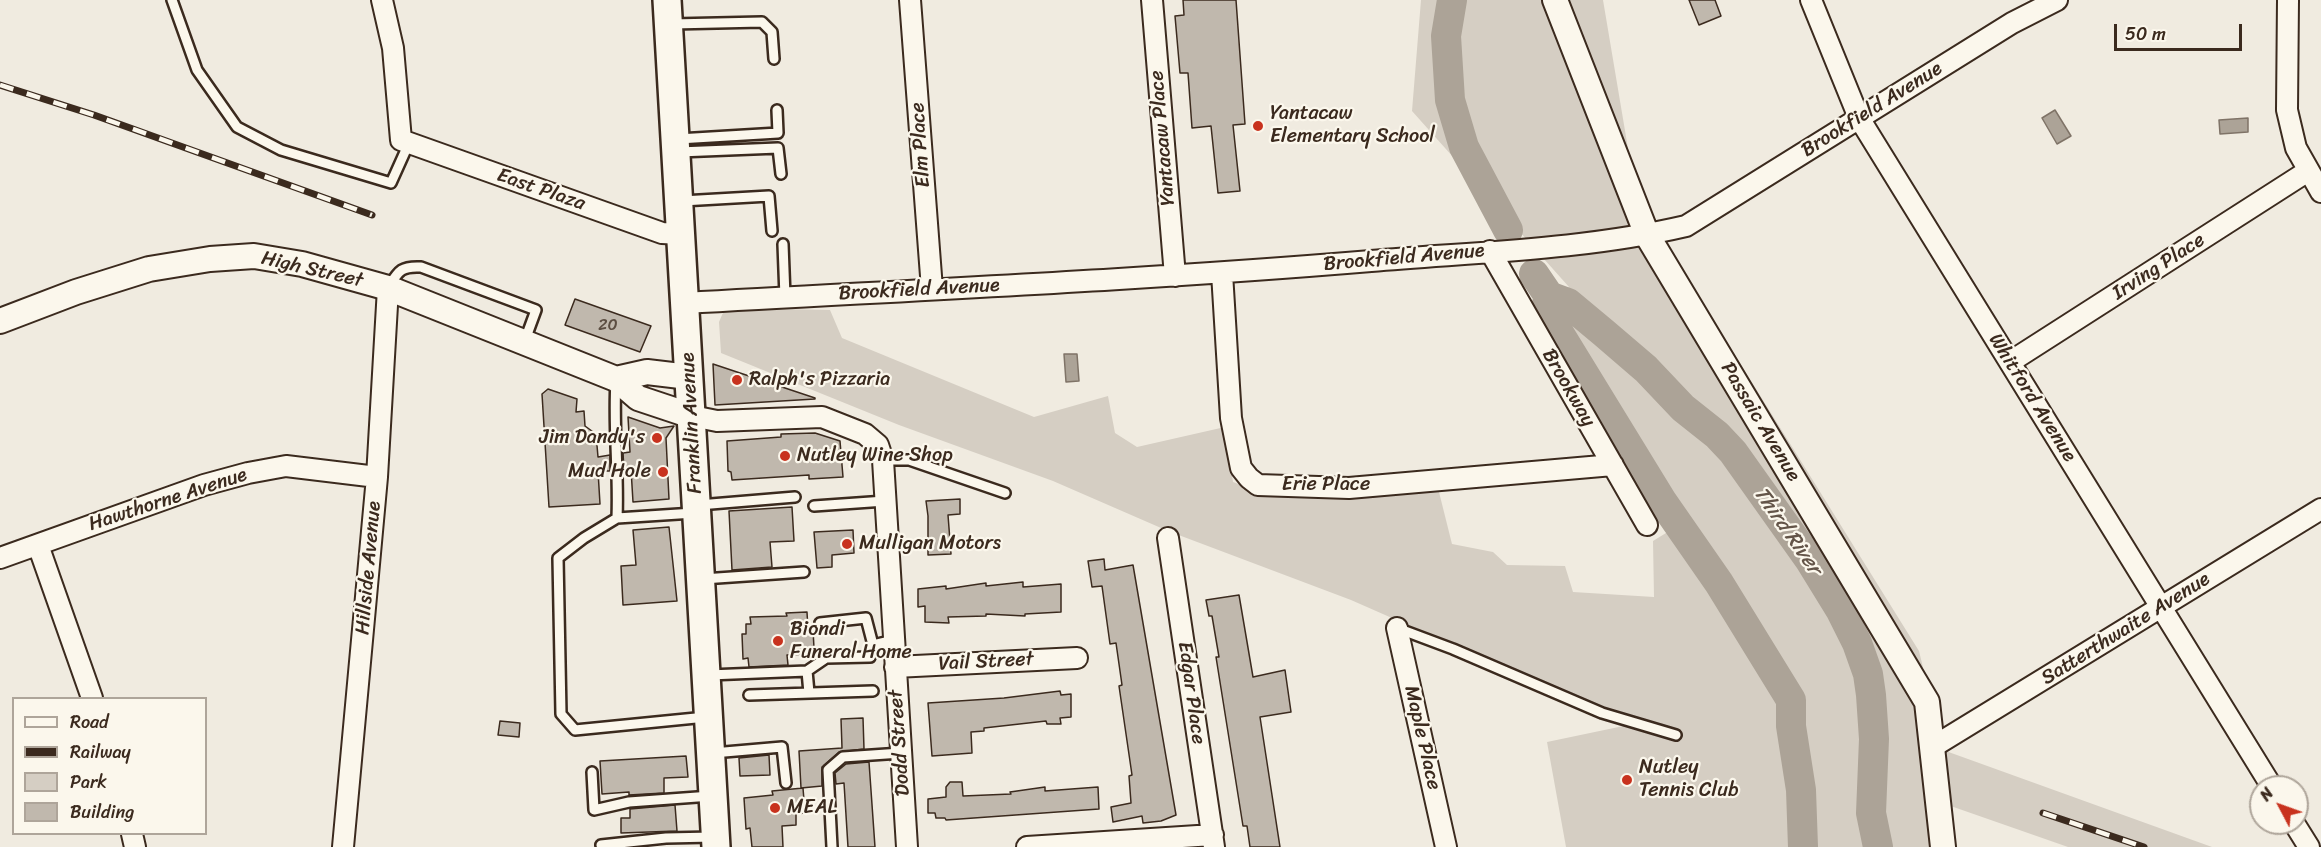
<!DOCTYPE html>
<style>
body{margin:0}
#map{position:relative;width:2321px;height:847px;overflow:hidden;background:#f0ebe0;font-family:Sriracha,sans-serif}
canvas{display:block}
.legend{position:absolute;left:12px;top:697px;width:195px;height:138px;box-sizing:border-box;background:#fbf7ec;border:2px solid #aea59a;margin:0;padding:8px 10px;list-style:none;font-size:18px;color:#3b2a1e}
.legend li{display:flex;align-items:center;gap:12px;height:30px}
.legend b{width:30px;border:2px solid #aea59a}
.north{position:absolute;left:2249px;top:775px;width:60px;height:60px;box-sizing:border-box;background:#fbf7ec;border:2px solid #aea59a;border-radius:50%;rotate:311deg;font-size:16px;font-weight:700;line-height:24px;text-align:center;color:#3b2a1e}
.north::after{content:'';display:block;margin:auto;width:21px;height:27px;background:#c8321e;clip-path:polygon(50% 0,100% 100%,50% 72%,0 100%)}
.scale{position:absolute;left:2114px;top:24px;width:128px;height:27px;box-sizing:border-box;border:3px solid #3b2a1e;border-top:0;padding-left:8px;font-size:18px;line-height:21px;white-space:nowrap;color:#3b2a1e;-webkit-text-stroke:4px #fbf7ec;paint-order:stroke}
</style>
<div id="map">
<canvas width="2321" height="847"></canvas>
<ul class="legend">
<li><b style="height:8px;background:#fbf7ec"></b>Road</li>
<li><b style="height:8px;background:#3b2a1e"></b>Railway</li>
<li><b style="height:16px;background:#d5cec3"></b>Park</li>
<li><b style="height:16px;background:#c0b8ad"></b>Building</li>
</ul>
<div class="north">N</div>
<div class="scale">50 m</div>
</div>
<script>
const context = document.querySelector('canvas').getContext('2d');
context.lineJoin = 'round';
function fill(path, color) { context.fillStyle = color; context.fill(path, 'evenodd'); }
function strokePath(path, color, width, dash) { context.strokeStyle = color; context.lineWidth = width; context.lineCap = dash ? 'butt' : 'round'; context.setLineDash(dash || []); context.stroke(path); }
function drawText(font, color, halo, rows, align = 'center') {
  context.font = font + ' Sriracha,sans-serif'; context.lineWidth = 4.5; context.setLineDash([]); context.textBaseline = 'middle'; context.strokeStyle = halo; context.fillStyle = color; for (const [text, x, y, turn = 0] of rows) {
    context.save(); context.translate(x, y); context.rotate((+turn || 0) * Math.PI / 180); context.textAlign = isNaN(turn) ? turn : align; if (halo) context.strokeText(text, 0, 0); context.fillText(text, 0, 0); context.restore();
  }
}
fill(new Path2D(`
 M1421,0H1603L1636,196L1919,651L1943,750L2212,847H2068L1945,804L1949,847H1566L1547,742L1633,724L1351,600L1168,531L1053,481L899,425L721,353L719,322L725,308L830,310L842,338L1034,417L1108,396L1115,433L1137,447L1225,427L1233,482L1263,493L1438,488L1452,544L1493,552L1507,565L1565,566L1573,592L1654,597L1653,541L1679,525L1719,583L1791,700V726L1800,782L1797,698L1560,332L1548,310V305L1569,287L1412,111Z`), '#d5cec3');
const water = new Path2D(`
 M2055,110L2071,136L2057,144L2042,118Z
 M2248,118V132L2220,134L2219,120Z
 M1064,354H1077L1079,381L1066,382Z`);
fill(water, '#aca397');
strokePath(water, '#7f7367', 1.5);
strokePath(new Path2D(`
 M1452,0L1446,36L1450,100L1464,147L1508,230
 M1534,274L1549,296L1568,303L1604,333L1646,369L1683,408L1717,435L1733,452L1809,559L1841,611L1857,643L1868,674L1871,695L1874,739L1871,813L1878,847
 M1549,296L1546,308L1559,333L1662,501L1719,583L1791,700V726L1801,790L1803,847`), '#aca397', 30);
const building = new Path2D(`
 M1183,0H1236L1245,124L1233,125L1240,191L1218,193L1211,126L1192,128L1188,73H1180L1175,16L1184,15Z
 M1689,0H1715L1721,16L1699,25Z
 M575,299L651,326L640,352L565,325Z
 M713,364L815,398V399L715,405Z
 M548,389L577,399L576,412L584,411L585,426L596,434L598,457L610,455V471H598L600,504L549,507L542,394Z
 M628,417L660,428L674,426L666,438L669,499L633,502L631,469L624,470L623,453L630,452Z
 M815,433L840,441L843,477L809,479V475L732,480L731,472L728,471L727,441L781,437V434Z
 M960,499V514L948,515L951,554L928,555V516L926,501Z
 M792,507L794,541L770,542L772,567L732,570L729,511Z
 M669,527L677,601L623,605L621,566L636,565L633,530Z
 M853,530L854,553L832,555V567L817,568L814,532Z
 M1104,559L1105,570L1133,565L1176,815L1161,821L1143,823L1142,816L1113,822L1111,807L1131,803L1129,776L1132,775L1119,686L1122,685L1116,643L1110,644L1102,586L1092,587L1088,561Z
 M1023,582V587L1061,584V612L1025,614V616L986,614V616L948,617L949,623L925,622V606L918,607V589L946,586V589L986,583V586Z
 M1239,595L1253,677L1285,670L1291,712L1260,717L1280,847H1250L1247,826H1243L1216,657H1219L1212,616H1209L1206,600Z
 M807,612L808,630H813L814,648H807V654L787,655L788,665L749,667L748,658L743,659L742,634H746V624H751L750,617L787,616L786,613Z
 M1060,691L1061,695L1071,694V717L1060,718L1061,724H1047L1046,721L984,728V731L971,732L972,753L932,756L928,703L1004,698Z
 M863,718L864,749L839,752L822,767V786L801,788L799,751L842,748L841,719Z
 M500,721L520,723L519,737L498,735Z
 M769,755L770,775L740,776L739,758Z
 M686,756L688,777L664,778V793L629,795V792L602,794L600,761Z
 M869,762L875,847H848L844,783L836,784L835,773L846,764Z
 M950,782H962L963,796L1011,794L1010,792L1045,787V791L1098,787L1099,809L946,820L945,818H936L935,813H928V799L946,797V787Z
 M803,788L805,813L796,814V825L782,826L783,847H752L750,828L746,829L744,798L773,795L772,791Z
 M675,805L677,831L621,833V818H630V809Z`);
fill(building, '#c0b8ad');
strokePath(building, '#3b2a1e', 1.5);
const service = new Path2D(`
 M172,0L197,70L237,127L281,150L391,183L409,143
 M672,24L762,22L772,32L774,59
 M678,139L778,133L777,110
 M679,152L778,148L781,174
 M682,201L769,196L772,231
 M783,244L785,297
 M389,286C399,270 402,266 421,267L536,310L525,340
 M616,381C613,427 619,472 617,518
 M883,460H909L1005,493
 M699,505L795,497
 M814,506L885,501
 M694,513L617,518L584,538L558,558L561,714L575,730L706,717
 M703,579L804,572
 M820,623L866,618L873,645
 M1397,628L1453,649L1602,713L1676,735
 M807,671L809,693
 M709,675L807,671L826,658L870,657L873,645L894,640
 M749,695L873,691
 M713,753L782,747L786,783
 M592,772L594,810L629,802L711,796
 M601,845L666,838L713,837
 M832,847L828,770L843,757L901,753`);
const minor = new Path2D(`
 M382,0L393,48L401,140L662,233L682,234
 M910,0L932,289
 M1152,0L1175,276
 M1811,0L1859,118L2272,787
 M2288,0L2287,110L2296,148L2321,192
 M1490,251L1647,525
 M1222,273L1231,418L1241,468L1249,478L1258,485L1349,488L1613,465
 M686,303C914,290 1143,280 1371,261C1476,252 1583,250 1686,226L2012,23L2057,0
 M2010,362L2308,171
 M692,416L717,421L822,417L865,434L878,445L883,460L907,847
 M1168,538L1214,847
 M38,545L92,698
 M0,558L204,485L248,473L286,466L377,477
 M1397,628L1446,847
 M895,667L1077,658
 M1931,748L2321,509
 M2294,823L2309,847
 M132,834L135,847
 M343,847L377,477L388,288
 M1027,847L1213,835`);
const tertiary = new Path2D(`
 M1555,0L1647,235L1927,702L1943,847
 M0,321L76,292L149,269L210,259L254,256L302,264L388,288L616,379L638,398L692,416
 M616,379L647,372L689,377`);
const secondary = new Path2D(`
 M667,0L716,847`);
strokePath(service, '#3b2a1e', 14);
strokePath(minor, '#3b2a1e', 24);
strokePath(tertiary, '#3b2a1e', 28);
strokePath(secondary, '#3b2a1e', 32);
strokePath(service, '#fbf7ec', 9);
strokePath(minor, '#fbf7ec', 20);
strokePath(tertiary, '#fbf7ec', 24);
strokePath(secondary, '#fbf7ec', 27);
const rail = new Path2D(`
 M0,85L94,115L372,215
 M2043,813L2144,847`);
strokePath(rail, '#3b2a1e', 7);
strokePath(rail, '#fbf7ec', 4.5, [14]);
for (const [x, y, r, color] of [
 [1258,126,6,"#c8321e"],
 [737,380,6,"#c8321e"],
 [657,438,6,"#c8321e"],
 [785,456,6,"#c8321e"],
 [663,472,6,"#c8321e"],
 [847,544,6,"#c8321e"],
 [778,641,6,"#c8321e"],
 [1627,780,6,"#c8321e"],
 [775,808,6,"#c8321e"]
]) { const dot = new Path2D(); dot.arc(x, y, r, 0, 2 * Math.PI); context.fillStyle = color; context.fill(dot); strokePath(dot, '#fbf7ec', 2); }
drawText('16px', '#5c4e42', null, [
 ["20",608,326]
]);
drawText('20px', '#3b2a1e', '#fbf7ec', [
 ["Brookfield Avenue",1872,110,-32],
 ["Yantacaw Place",1163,138,-95],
 ["Elm Place",921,145,-94],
 ["East Plaza",541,190,19],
 ["Brookfield Avenue",1404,258,-5],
 ["Irving Place",2159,267,-33],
 ["High Street",312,270,13],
 ["Brookfield Avenue",919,290,-3],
 ["Brookway",1568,388,60],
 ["Whitford Avenue",2032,398,58],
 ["Passaic Avenue",1760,422,59],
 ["Franklin Avenue",692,423,-93],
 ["Erie Place",1326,485],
 ["Hawthorne Avenue",168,500,-18],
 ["Hillside Avenue",369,568,-85],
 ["Satterthwaite Avenue",2126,629,-32],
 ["Vail Street",986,662,-3],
 ["Edgar Place",1191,693,82],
 ["Maple Place",1422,738,77],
 ["Dodd Street",900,743,-94]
]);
drawText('20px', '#3b2a1e', '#fbf7ec', [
 ["Yantacaw",1270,114],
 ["Elementary School",1270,137],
 ["Ralph's Pizzaria",749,380],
 ["Jim Dandy's",645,438,"right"],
 ["Nutley Wine Shop",797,456],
 ["Mud Hole",651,472,"right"],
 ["Mulligan Motors",859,544],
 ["Biondi",790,630],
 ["Funeral Home",790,653],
 ["Nutley",1639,768],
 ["Tennis Club",1639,791],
 ["MEAL",787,808]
], 'left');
drawText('italic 21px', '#635448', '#fbf7ec', [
 ["Third River",1787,531,55]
]);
</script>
